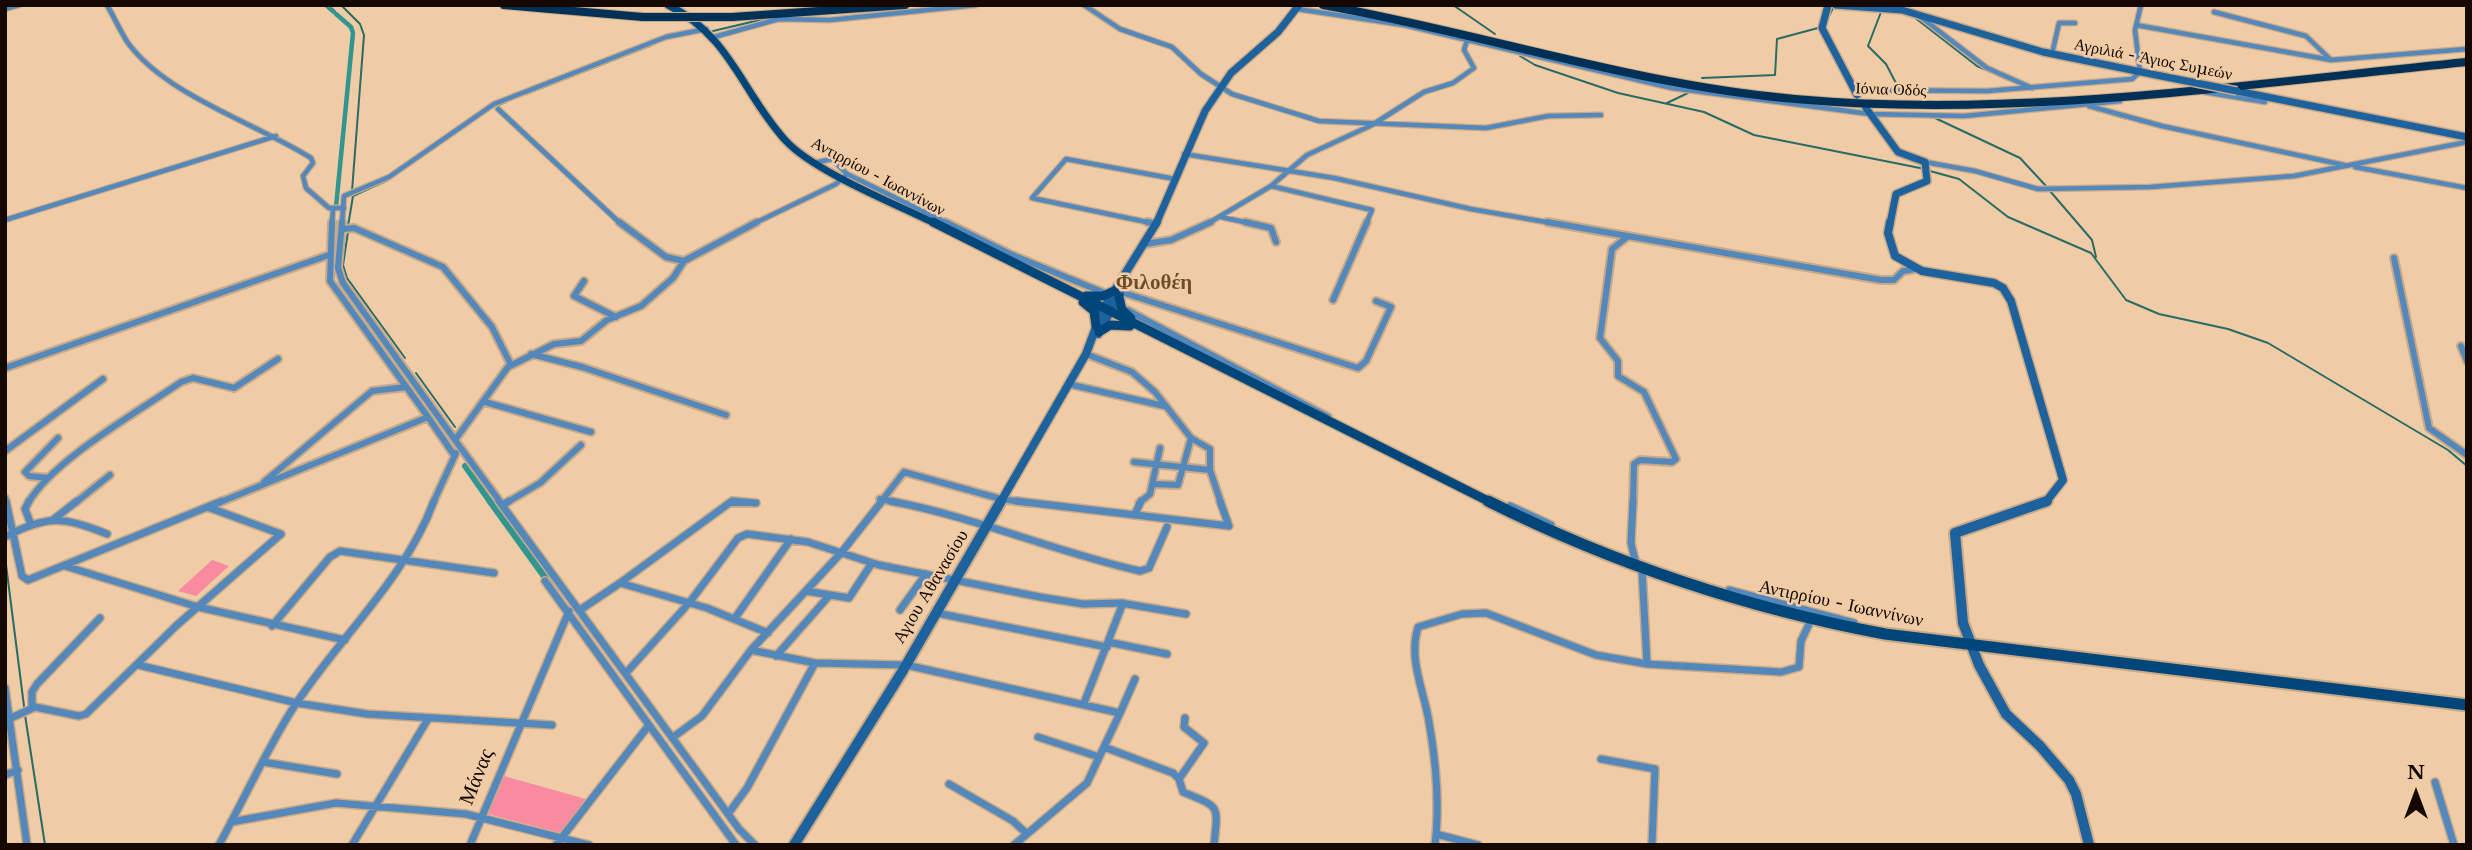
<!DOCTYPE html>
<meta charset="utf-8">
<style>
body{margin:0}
#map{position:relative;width:2472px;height:850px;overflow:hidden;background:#f0cca6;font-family:"Libre Baskerville",serif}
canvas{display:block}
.frame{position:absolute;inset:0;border:7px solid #140800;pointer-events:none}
.north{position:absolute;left:2381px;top:759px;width:70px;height:70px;-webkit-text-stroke:5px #f0cca6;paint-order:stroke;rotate:0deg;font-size:19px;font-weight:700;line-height:28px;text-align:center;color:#140800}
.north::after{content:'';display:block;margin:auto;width:24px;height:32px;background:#140800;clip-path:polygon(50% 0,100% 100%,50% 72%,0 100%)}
</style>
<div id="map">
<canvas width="2472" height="850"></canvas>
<div class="frame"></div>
<div class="north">N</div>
</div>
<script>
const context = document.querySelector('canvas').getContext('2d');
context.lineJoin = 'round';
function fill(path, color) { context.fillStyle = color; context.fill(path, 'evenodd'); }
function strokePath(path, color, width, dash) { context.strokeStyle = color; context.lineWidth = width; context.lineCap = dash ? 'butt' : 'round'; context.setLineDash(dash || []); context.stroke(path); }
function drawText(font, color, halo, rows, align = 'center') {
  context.font = font + ' "Libre Baskerville",serif'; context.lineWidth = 5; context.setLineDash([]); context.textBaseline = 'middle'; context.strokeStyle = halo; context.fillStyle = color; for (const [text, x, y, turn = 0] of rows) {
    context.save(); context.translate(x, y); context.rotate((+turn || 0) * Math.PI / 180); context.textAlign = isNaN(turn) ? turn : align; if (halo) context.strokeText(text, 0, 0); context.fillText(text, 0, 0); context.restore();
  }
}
fill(new Path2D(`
 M212,560L229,566L196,596L178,591Z
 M504,776L586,799L561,833L488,814Z`), '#f88b9f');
strokePath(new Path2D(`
 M341,5L360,24L364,35L352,191
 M1453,5L1495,34
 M1881,12L1868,46L1886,64L1898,87
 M1914,17L1977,66L2011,81
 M1828,18L1833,8
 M713,31L764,19
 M1520,56L1535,65L1618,93L1704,112L1754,135L1925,169
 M1702,78L1775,75L1777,39L1818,28
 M526,94L652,45
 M1667,103L1688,93
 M494,107L508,101
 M2092,109L2127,119
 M1935,118L2020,158L2046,186
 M2138,122L2147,124
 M1930,171L1959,179L2008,217L2091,253L2126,300L2159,314L2228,329L2268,343L2448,450L2467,466
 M2050,191L2092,240L2096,257
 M348,226L353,196L388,180L466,126
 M348,232L343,265L347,278L405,358
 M416,373L455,427
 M5,557L24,706
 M25,715L45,845`), '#296b65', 2);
strokePath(new Path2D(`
 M326,5L334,12
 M336,14L351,27L353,33L336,207`), '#329690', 4.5);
strokePath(new Path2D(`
 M465,466L491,503`), '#329690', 6);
strokePath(new Path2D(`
 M490,501L550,584`), '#329690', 7);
const streetFar2 = new Path2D(`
 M107,5C114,17 120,31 128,43C167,96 256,123 311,158L313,163L303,176L306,188L329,208H344
 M1084,5L1120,29L1172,47L1201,74L1232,94L1319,121L1486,128L1548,116L1601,115
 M5,9L19,5
 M1297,9L1404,25L1672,88L1870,114L1964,116L2120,101
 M2214,12L2306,36L2331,60
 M1918,15L1987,68L2032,88
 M2136,25L2331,60L2467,49
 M714,37L779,19L830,20L976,5
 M2052,54L2059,23H2075
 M1854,90L1987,91L2132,79L2140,72L2135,30L2141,5
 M2204,92L2265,102
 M2089,106L2162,126L2344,165
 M498,109L621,224
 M1184,154L1334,178L1471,209L1557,224
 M1925,162L1975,171L2038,189L2150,187L2294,176L2467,142
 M814,163L832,159L847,174L949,224
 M2355,167L2467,188
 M1271,186L1372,210L1366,224
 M1221,217L1253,224
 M5,220L276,136
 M332,224L333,209
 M342,224L344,196L389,177L494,104L666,37L706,29
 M753,224L836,184L847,174
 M1156,224L1032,198L1066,159L1175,179
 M1207,224L1271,186L1307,155L1372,125L1424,92L1453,83L1474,68L1464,50L1467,40`);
const streetFar1 = new Path2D(`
 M332,222L330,281L428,417
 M342,222L338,268L343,283L455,440
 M619,222L666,257L684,261
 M945,222L1010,254L1107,294
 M1147,222L1156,224
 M1245,222L1271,228L1276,242
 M1547,222L1881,280H1894L1903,271L1916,269
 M343,229L354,228L443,267L492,327L511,365
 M1627,237L1612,249L1600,338L1618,361V376L1644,392L1676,459L1672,462L1640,460L1634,464L1633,503
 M1145,244L1171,240L1211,222
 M2394,258L2429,428L2467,455
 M584,281L574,296L616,317
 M1121,292L1358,368L1366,361L1391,307L1376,301
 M1333,300L1367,222
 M1127,310L1328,417
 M2461,346L2467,361
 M531,354L582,367L726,415
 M1086,354L1132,372L1155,392L1191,438L1210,449V470L1221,503
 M5,368L329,255
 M1068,384L1164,406
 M485,402L591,432
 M5,451L103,379
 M1134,462L1210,470
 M48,478L29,476L25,472L58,438
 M264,482L372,391L406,387
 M1153,484L1178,485L1191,438
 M5,498L6,503
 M880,499L900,503
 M28,503C54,459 138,412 181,382L193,378L234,388L278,359
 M75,503L110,475
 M218,503L428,417L454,455
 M433,503L456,453
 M501,503L455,440L508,367L554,344L581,341L607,320L641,306L673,278L684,261L757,222
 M506,503L540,483L581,445
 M730,503H752
 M880,503L904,472L1001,499L1029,503
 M1139,503L1150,494L1160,448`);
const street = new Path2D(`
 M6,501L22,576L28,580L222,501
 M29,501L25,509L30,522
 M499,501L739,829L755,845
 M890,501C976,517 1055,552 1140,571L1149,568L1167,527
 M1016,501L1229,526L1220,501
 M1633,501L1631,543L1636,564
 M756,503L732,501L620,583L707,608L768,633
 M504,504L509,501
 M1510,506L1551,525
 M1135,514L1141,501
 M54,519L77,501
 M5,537C46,515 64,516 107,534
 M65,566L198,607L345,640
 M545,581L649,725
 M1729,590L1854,623
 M806,591L849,598L872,563
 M580,610L620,583
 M900,610L926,574
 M936,613L1107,647
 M735,618L791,539
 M272,626L330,557L340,551L494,573
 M1108,642L1167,654
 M751,650L815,663L906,665L1120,713L1087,783L1014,845
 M776,656L829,596
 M1647,664L1781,672L1799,667L1801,641L1811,620
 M138,665L297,703L367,714L552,725
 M626,673L689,603L738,538L747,534L808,542L879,565L1040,597L1083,604L1121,603L1186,614
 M5,688L27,845
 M1084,703L1123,603
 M32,707V692L37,684L100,618
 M1120,713L1135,679
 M11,718L35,707L79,716L86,714L177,625L281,534L210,508
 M1038,737L1099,757
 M672,738L702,716L751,650L841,553L882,501
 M1104,747L1173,773L1179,779L1183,792C1221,808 1218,804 1214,845
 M1601,759L1655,769L1652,845
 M263,762L337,774
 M5,775L18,770
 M1179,779L1204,743L1184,727L1185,718
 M2435,782L2454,845
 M949,784L1013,821L1026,833
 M728,814L747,788L815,663
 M231,822L336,803L466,814L589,845
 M1436,834L1478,845
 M219,845C243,801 264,755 290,713C335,641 404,582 434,501
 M352,845L428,719
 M470,845L569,611
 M556,845L649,725L736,845
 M1435,845C1440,804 1436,762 1429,722C1424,690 1408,660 1418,627L1462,614L1486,613L1596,655L1647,664L1642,570`);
const secondaryFar2 = new Path2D(`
 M1828,5L1822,28L1857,95
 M1836,5L1902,10L2043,52L2161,76
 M2237,91L2467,137
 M1866,108L1898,152L1925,162L1927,181L1896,194L1890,224
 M1156,224L1205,111L1231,73L1278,32L1299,5`);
const secondaryFar1 = new Path2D(`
 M1890,222L1888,233L1895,256L1922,271L1994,283L2003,288L2011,301L2063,480L2045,503
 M1098,334L1120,294
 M1000,503L1086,354L1102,311L1157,222`);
const secondary = new Path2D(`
 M2047,501L1955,533L1963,623L1979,665L2006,714L2040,746L2069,780L2076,794L2089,845
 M794,845L902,672L1001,501`);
const primaryFar2 = new Path2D(`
 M668,5C731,36 742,93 786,141C815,172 896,204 936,224`);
const primaryFar1 = new Path2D(`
 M933,222L1492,503
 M1086,296H1103L1116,290
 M1119,297L1122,310L1131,318
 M1083,302L1094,311L1096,326
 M1099,332L1110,325L1130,326`);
const primary = new Path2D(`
 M1488,501C1614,564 1746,608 1885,634L2467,705`);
const highway = new Path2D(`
 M504,5L643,17
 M1323,5C1481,33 1635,85 1795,99C2019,119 2244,84 2467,62
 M732,17L905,5`);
strokePath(streetFar2, '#c8a988', 7);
strokePath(streetFar1, '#c8a988', 10);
strokePath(street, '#c8a988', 10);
strokePath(secondaryFar2, '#c8a988', 10);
strokePath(secondaryFar1, '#c8a988', 11);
strokePath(secondary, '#c8a988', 14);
strokePath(primaryFar2, '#c8a988', 10);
strokePath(primaryFar1, '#c8a988', 12);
strokePath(primary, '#c8a988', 15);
strokePath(highway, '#c8a988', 10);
strokePath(streetFar2, '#5488bb', 4.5);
strokePath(streetFar1, '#5488bb', 6);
strokePath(street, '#5488bb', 7);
strokePath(secondaryFar2, '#1d629c', 7);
strokePath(secondaryFar1, '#1d629c', 8);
strokePath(secondary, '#1d629c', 10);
strokePath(primaryFar2, '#00467b', 7);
strokePath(primaryFar1, '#00467b', 9);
strokePath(primary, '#00467b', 11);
strokePath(highway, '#003056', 8);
const secondaryBridge = new Path2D(`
 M2161,76L2237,91`);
const highwayBridge = new Path2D(`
 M643,17H732`);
strokePath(secondaryBridge, '#c8a988', 10, []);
strokePath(highwayBridge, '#c8a988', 10, []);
strokePath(secondaryBridge, '#1d629c', 7);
strokePath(highwayBridge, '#003056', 8);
drawText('16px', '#140800', '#f0cca6', [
 ["Αγριλιά - Άγιος Συμεών",2153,60,11],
 ["Ιόνια Οδός",1891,90,2],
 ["Αντιρρίου - Ιωαννίνων",878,177,28]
]);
drawText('18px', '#140800', '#f0cca6', [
 ["Αγιου Αθανασίου",931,587,-59],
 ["Αντιρρίου - Ιωαννίνων",1841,604,12]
]);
drawText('bold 21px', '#6c4e2c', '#f0cca6', [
 ["Φιλοθέη",1154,283]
]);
drawText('21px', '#140800', '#f0cca6', [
 ["Μάνας",477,777,-68]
]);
</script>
